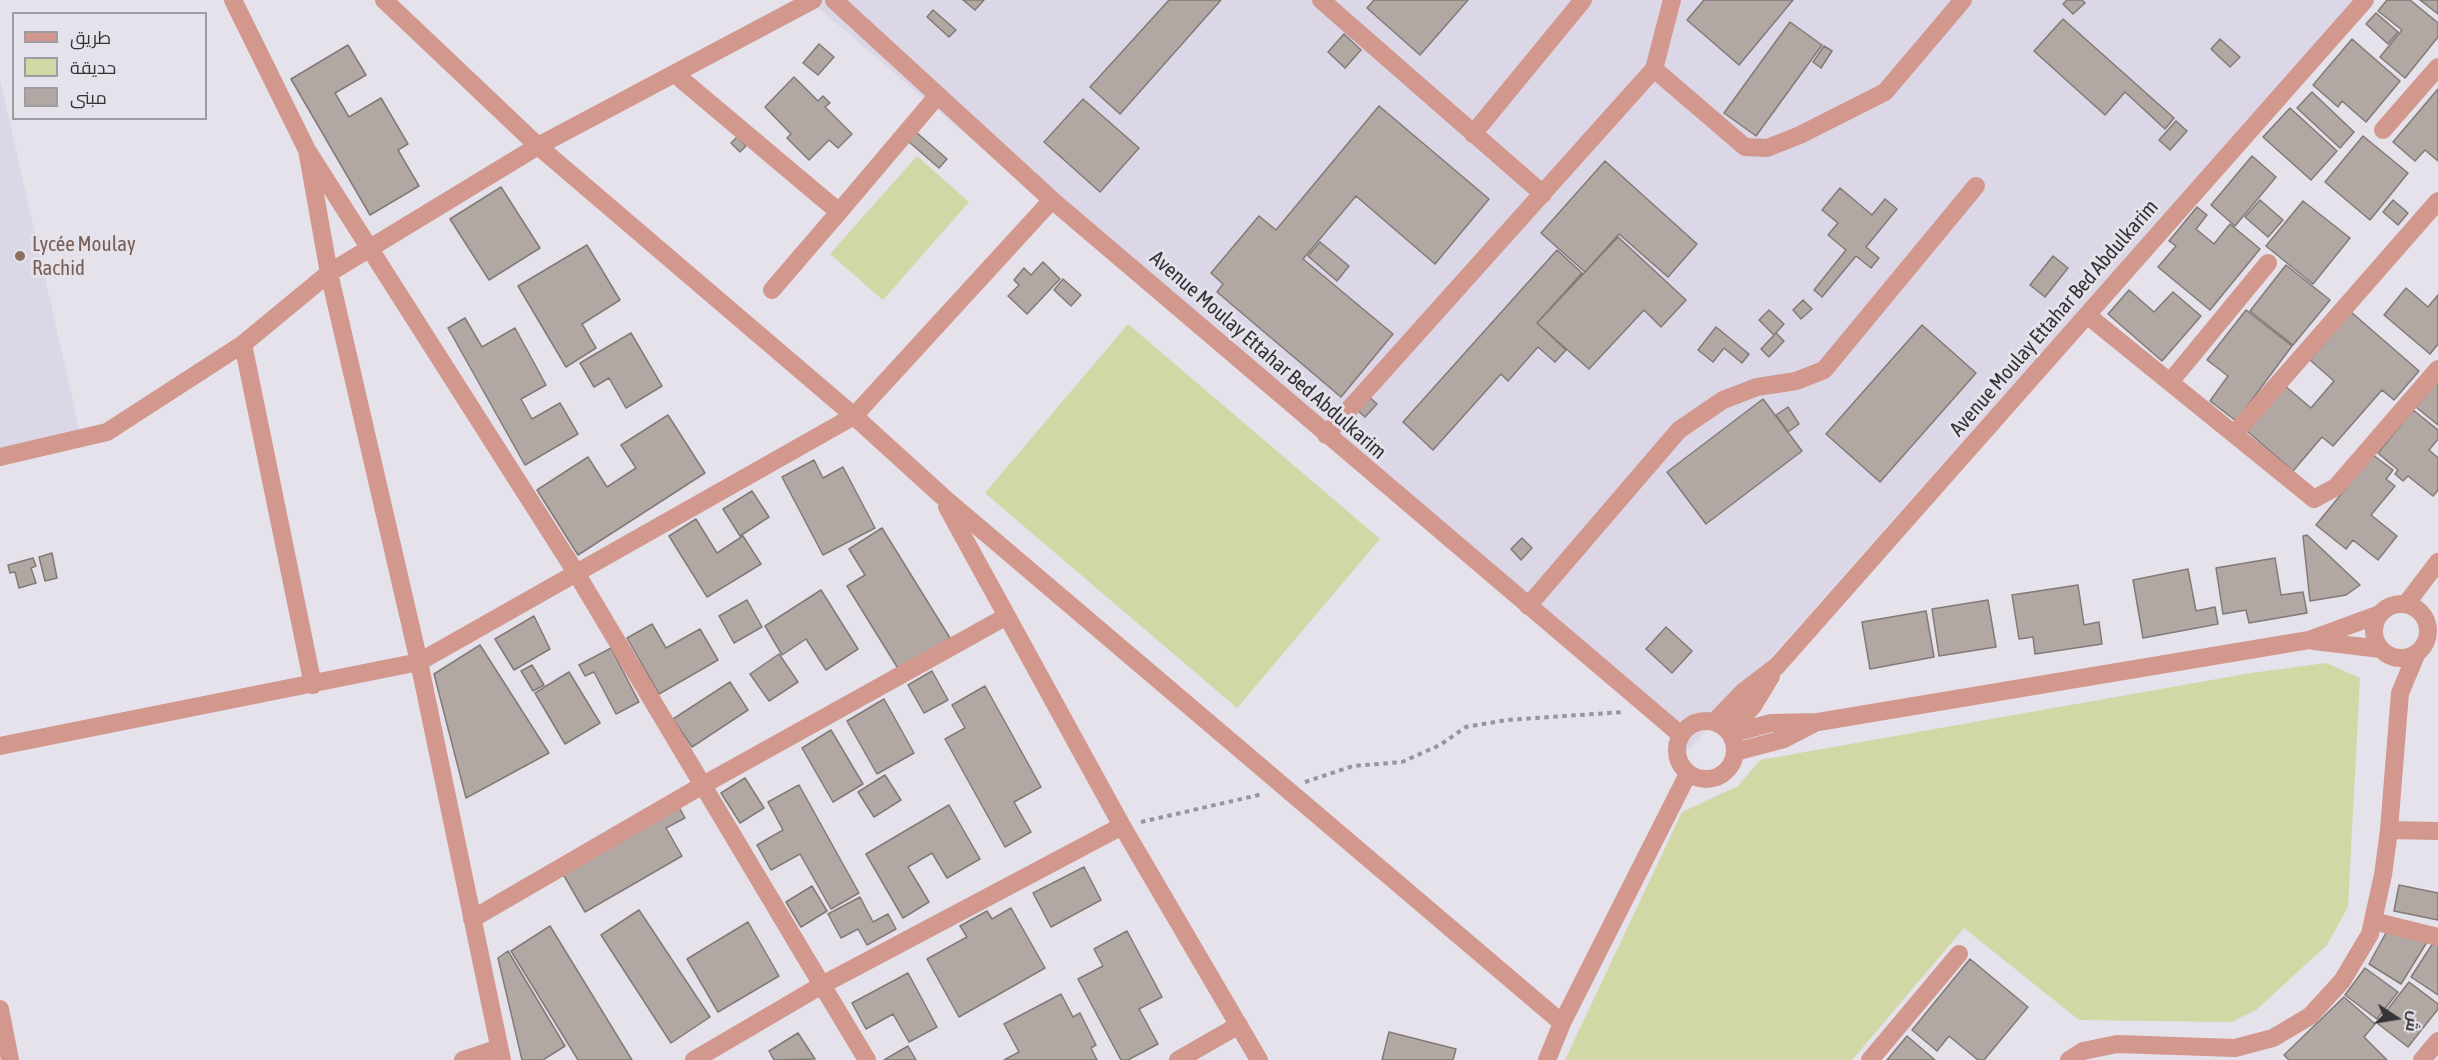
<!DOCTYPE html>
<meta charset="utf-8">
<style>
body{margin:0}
#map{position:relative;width:2438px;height:1060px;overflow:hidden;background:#e5e2eb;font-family:"Asap Condensed",Cairo,sans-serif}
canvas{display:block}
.legend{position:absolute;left:12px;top:12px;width:195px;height:108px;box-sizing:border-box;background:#e5e2eb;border:2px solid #9e9ca3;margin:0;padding:8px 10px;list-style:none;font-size:18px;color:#343336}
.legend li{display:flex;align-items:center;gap:12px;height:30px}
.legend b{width:30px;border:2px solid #9e9ca3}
.north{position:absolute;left:2366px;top:988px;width:60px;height:60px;-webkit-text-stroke:4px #e5e2eb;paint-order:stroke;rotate:102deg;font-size:16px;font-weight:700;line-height:24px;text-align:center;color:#343336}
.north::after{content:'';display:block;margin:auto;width:21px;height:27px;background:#343336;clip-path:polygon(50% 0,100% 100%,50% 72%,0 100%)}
</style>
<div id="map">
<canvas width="2438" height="1060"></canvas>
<ul class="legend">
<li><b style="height:8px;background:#d2978d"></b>طريق</li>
<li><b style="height:16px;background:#d1d7a5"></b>حديقة</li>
<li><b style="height:16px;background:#b1a8a4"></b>مبنى</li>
</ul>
<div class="north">ش</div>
</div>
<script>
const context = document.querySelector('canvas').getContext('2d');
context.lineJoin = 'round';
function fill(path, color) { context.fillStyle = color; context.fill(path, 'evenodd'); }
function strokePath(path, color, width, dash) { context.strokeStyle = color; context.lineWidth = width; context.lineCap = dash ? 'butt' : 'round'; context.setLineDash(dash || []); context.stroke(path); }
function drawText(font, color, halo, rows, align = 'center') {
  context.font = font + ' "Asap Condensed",sans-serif'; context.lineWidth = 6; context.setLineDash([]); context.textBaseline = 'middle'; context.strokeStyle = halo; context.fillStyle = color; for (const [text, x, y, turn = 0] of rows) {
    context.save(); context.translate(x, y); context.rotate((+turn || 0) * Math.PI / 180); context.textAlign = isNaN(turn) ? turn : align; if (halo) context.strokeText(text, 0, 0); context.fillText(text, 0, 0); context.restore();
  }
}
fill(new Path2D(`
 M809,0H2354L1687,752Z
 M0,79L80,432L0,451Z`), '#dbd7e7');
fill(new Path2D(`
 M917,156L969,202L883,300L830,254Z
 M1128,324L1380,539L1237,708L985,493Z
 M2326,663L2360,678L2348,907L2327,945L2256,1010L2231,1022L2079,1020L1964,928L1852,1060H1565L1682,812L1738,786L1760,760L2251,673Z`), '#d1d7a5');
const building = new Path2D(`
 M963,0H984L975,10Z
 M1169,0H1221L1120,114L1090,87Z
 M1374,0H1468L1420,55L1367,8Z
 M1704,0H1793L1739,65L1687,20Z
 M2067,0H2082L2085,3L2073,14L2063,4Z
 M2387,0H2410L2438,23V37L2405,78L2380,57L2402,30L2378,11Z
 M2420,0H2438V14Z
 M933,10L956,30L949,37L927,17Z
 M2376,13L2398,32L2388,44L2366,24Z
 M2063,19L2174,118L2165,129L2125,92L2105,115L2034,51Z
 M1790,22L1822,45L1756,136L1724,113Z
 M1344,34L1361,50L1345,68L1328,52Z
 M2220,39L2240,57L2230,67L2211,49Z
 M2352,39L2400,81L2366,122L2342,101L2338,107L2313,85Z
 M819,44L834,57L818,75L803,63Z
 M348,45L366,75L335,93L349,117L381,98L408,144L398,150L419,186L370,215L291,79Z
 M1824,46L1832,51L1821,68L1813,62Z
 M794,77L818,101L823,96L830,103L825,107L852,134L838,148L829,140L809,160L787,138L791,134L765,107Z
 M2438,89V161L2425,150L2415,161L2393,142Z
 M2312,92L2354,132L2340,148L2297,108Z
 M1083,99L1139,148L1100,192L1044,142Z
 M1379,106L1489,199L1435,264L1356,196L1303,259L1393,334L1341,397L1217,292L1223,284L1211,273L1259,216L1276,230Z
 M2290,108L2337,151L2311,180L2263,137Z
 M2176,121L2187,131L2170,150L2159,140Z
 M916,132L947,159L939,168L908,141Z
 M2363,136L2408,173L2370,220L2325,182Z
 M737,137L746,146L740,152L731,143Z
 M2252,156L2276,177L2235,226L2211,205Z
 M1605,161L1697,244L1668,277L1619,234L1585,272L1541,233Z
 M501,187L540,248L489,280L450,219Z
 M1840,188L1872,215L1885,199L1897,209L1866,247L1879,258L1871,268L1856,256L1822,297L1814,290L1846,250L1828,235L1838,223L1822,210Z
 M2260,200L2283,220L2268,237L2245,217Z
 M2393,200L2408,213L2398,225L2383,212Z
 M2303,201L2350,238L2313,284L2266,246Z
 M2197,207L2207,215L2196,229L2214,244L2230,224L2260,249L2210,310L2158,267L2176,246L2169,241Z
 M1618,237L1686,300L1661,327L1644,310L1589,369L1537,323Z
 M1320,242L1349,266L1337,281L1308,256Z
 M587,245L620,300L582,324L596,348L566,367L518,286Z
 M1557,250L1582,273L1537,323L1566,350L1555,362L1538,347L1508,381L1501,374L1433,450L1403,422Z
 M2053,256L2068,268L2045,297L2030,285Z
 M1043,262L1060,279L1027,314L1008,296L1019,285L1014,280L1024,268L1031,275Z
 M2286,265L2330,300L2293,345L2250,311Z
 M1063,279L1081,295L1071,306L1054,290Z
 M2406,288L2428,307L2438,295V344L2430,354L2384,315Z
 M2129,290L2154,312L2173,292L2201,316L2162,361L2108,314Z
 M1803,300L1812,309L1801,319L1793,310Z
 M1769,310L1784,324L1774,335L1759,320Z
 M2246,310L2292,346L2236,421L2210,401L2228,376L2207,360Z
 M2351,312L2419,371L2394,400L2382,390L2333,446L2322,437L2293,471L2247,431L2285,386L2311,408L2334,381L2310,360Z
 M465,318L482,347L515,328L546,385L521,399L532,419L560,403L578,434L525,465L448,328Z
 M1922,325L1976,373L1880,482L1826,434Z
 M1716,327L1749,354L1742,363L1724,348L1713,362L1698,350Z
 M631,333L662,386L626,408L609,378L594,387L580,363Z
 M1776,333L1784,341L1769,357L1761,349Z
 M2438,381V425L2416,407Z
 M1369,397L1377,404L1365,417L1357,410Z
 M1763,399L1802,451L1706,524L1667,472Z
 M1788,407L1799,424L1788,432L1776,415Z
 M2413,410L2438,430V439L2429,450L2438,458V490L2433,496L2408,476L2403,481L2395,474L2398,470L2378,453Z
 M668,415L705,473L578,555L537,490L588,457L607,487L636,468L621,445Z
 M2373,455L2393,470L2386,479L2395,486L2371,515L2397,536L2378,560L2353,540L2346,549L2316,525Z
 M814,460L823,478L843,467L875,528L823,555L782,477Z
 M752,491L769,517L740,536L723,509Z
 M696,519L717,553L743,536L761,564L707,597L669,536Z
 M882,528L950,638L899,670L847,586L865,575L849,549Z
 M2307,535L2360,585L2346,595L2310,601L2303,536Z
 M1522,538L1532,548L1521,560L1511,549Z
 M52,553L57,578L45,581L39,557Z
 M33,558L36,566L31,568L36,583L19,588L15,572L10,573L8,565Z
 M2275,558L2281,595L2303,592L2307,613L2249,623L2246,610L2223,614L2216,568Z
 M2188,569L2196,611L2215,607L2218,624L2143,638L2133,580Z
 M2078,585L2084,625L2099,622L2102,644L2035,654L2033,637L2019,639L2012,595Z
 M821,590L858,649L826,670L806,639L782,655L765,626Z
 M747,600L762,627L734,643L719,616Z
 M1988,600L1996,647L1939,656L1932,609Z
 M1926,611L1934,657L1870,669L1862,622Z
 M534,616L550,649L514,670L495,639Z
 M652,624L666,648L700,629L718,660L659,694L627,638Z
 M1666,627L1692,651L1672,673L1646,649Z
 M480,645L549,753L466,798L434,674Z
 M611,648L639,702L616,714L594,672L585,676L579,665Z
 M779,654L798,682L769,701L750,674Z
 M532,665L544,685L533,691L521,671Z
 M932,671L948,700L924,713L908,685Z
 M569,672L600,723L565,744L535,693Z
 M730,682L748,710L692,747L673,719Z
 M985,686L1041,787L1014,802L1031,832L1005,847L945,739L965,728L952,705Z
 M884,699L914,753L877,774L847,721Z
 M831,730L863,784L833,802L802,748Z
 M885,775L901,800L874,817L858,792Z
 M745,778L764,808L740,823L721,793Z
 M799,785L859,893L831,909L800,854L771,870L757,845L783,830L768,802Z
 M949,805L980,859L947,878L932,853L908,867L929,902L903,918L866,854Z
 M679,807L685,818L666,828L682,856L585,912L563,874Z
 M1084,867L1101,900L1051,927L1033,893Z
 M2399,885L2438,893V920L2394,911Z
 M812,886L827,911L801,927L786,902Z
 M860,897L873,922L888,914L896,929L867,945L858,929L841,938L828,914Z
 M1011,908L1045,968L959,1017L927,959L967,937L960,926L987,911L992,919Z
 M639,910L710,1017L671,1043L601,935Z
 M748,922L779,976L718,1012L687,959Z
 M550,926L632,1060H578L511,951Z
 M1127,931L1162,997L1139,1009L1158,1044L1128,1060H1121L1078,979L1103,966L1094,949Z
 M2387,931L2427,942L2401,984L2369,964Z
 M2433,943L2438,944V995L2411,977Z
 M508,951L565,1046L543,1060H522L498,958Z
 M1970,959L2028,1007L1984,1060H1978L1949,1036L1937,1051L1912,1030Z
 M2365,968L2398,992L2377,1019L2345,995Z
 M908,973L937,1027L909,1042L893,1014L866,1029L852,1003Z
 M2409,982L2438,1004V1009L2408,1047L2377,1023Z
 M1061,994L1073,1017L1080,1013L1096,1045L1091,1048L1097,1060H1004L1019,1052L1004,1024Z
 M2344,997L2375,1024L2364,1037L2387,1060H2289L2284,1055Z
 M1389,1032L1456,1049L1453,1060H1382Z
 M798,1033L815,1059L774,1060L769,1051Z
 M1907,1036L1935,1060H1887Z
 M908,1046L916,1060H884Z`);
fill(building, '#b1a8a4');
strokePath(building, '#827a76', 1.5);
strokePath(new Path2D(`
 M1305,782L1353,766L1402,762L1440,745L1466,727L1507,720L1623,712
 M1141,822L1263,794`), '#97959c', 4, [4.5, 4.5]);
strokePath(new Path2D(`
 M233,0L307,150L329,273L419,662L502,1060
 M384,0L538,146L854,416L942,496L1562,1023L1688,774
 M834,0L1052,200L1681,735
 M1321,0L1543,194
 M1654,69L1745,147L1767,148L1800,135L1885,92L1963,0
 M675,74L839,212L938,95
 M2383,130L2438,67
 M1473,134L1583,0
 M307,150L575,571L822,985L694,1060
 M772,290L839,212
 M2087,315L2314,499L2336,487L2438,369
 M243,344L313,685
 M2170,382L2268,263
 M2234,434L2438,201
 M1326,435L1654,69L1672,0
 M0,457L107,432L243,344L329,273L538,146L813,0
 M947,507L1122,826
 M2374 631a27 27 0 1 1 54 0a27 27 0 1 1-54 0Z
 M2406,604L2438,562
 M1528,606L1679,430L1723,400L1757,387L1796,381L1824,370L1976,186
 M2314,641L2381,649
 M1677 750a29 29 0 1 1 58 0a29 29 0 1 1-58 0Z
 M1714,722L1743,692L1777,666L2365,0
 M1729,732L1753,706L1771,676
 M1730,734L1771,723L1818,722L2309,640L2380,614
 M0,746L419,662L854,416L1052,200
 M1735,752L1784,739L1813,724
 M2389,830L2438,831
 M472,919L703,785L1007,616
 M2373,921L2438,937
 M0,1009L10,1060
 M463,1060L499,1048
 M867,1060L822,985L1122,826L1259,1060
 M1178,1060L1239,1025
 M1547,1060L1562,1023
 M1870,1060L1959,954
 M2069,1060L2083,1051L2117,1044L2235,1048L2273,1038L2310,1016L2342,981L2370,934L2383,875L2389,830L2400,693L2416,655
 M2422,1060L2438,1041`), '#d2978d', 18);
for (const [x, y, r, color] of [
 [20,256,6,"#8d6e63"]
]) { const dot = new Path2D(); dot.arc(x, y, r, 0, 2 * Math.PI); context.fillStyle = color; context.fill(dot); strokePath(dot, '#e5e2eb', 2); }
drawText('21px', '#785e54', '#e5e2eb', [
 ["Lycée Moulay",32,244],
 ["Rachid",32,268]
], 'left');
drawText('21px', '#343336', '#e5e2eb', [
 ["Avenue Moulay Ettahar Bed Abdulkarim",2054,318,-49],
 ["Avenue Moulay Ettahar Bed Abdulkarim",1268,355,41]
]);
</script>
